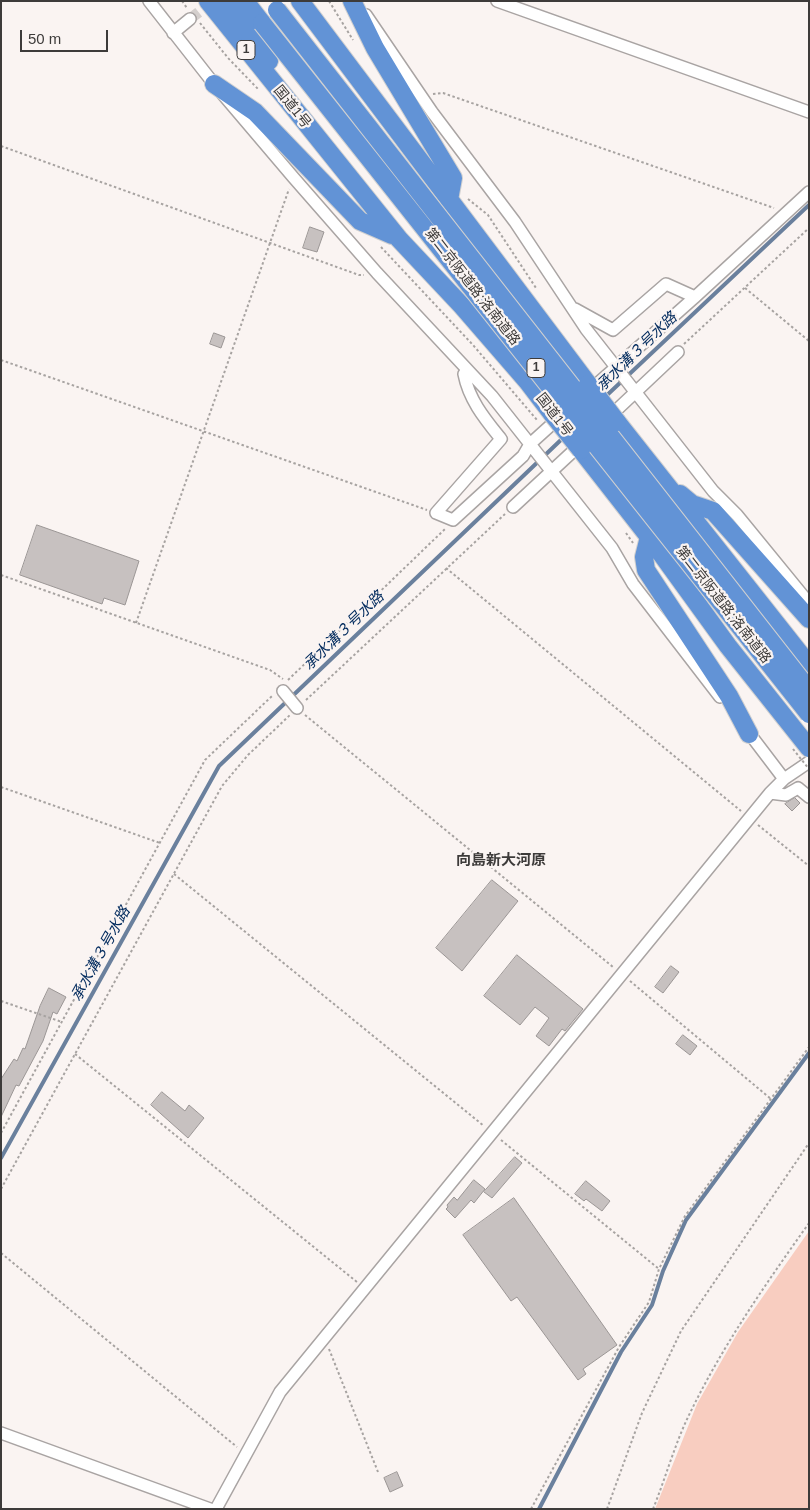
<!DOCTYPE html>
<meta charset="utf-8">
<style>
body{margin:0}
#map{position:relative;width:810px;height:1510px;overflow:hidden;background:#faf4f2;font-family:Helvetica,sans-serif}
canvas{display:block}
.frame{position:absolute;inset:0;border:2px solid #3d3b3a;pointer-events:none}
.scale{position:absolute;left:20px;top:30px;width:88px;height:22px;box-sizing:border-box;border:2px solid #3d3b3a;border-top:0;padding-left:6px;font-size:15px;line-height:18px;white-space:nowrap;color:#3d3b3a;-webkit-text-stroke:4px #faf4f2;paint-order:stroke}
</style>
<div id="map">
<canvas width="810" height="1510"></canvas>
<div class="frame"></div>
<div class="scale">50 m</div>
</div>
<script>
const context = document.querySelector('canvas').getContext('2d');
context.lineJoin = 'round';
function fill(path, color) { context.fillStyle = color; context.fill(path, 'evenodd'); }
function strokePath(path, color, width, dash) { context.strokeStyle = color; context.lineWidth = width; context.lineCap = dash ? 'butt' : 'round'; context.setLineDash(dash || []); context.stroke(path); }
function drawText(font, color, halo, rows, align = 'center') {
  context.font = font + ' Helvetica,"Noto Sans JP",sans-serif'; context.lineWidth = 4.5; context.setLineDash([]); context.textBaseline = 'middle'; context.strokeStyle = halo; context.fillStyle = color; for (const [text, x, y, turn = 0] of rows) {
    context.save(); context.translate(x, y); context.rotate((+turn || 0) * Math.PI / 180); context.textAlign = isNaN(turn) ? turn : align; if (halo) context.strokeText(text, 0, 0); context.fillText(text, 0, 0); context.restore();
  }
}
fill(new Path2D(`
 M809,1231V1509H655L697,1404L738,1332Z`), '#f8cdc0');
strokePath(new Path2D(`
 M605,397L809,205
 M1,1158L219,766L564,437
 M539,1509L621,1352L652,1305L663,1271L686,1220L809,1053`), '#6a809d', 4);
const building = new Path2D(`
 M310,227L324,232L317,252L303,248Z
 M214,333L225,337L221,348L210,344Z
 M37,525L139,561L125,605L104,598L102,604L20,575Z
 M795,798L800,803L792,811L785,804Z
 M492,880L518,901L462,971L436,948Z
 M517,955L583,1009L565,1031L562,1029L549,1046L536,1036L549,1018L535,1007L520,1025L484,996Z
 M671,966L679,972L663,993L655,987Z
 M49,988L66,997L57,1014L53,1012L43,1041L19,1086L16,1085L1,1117V1079L14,1059L17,1061L23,1048L25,1049L40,1006Z
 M683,1035L697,1046L690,1055L676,1044Z
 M162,1092L185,1111L189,1105L204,1118L188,1138L151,1105Z
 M515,1157L522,1163L492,1198L484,1192Z
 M474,1180L485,1189L474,1203L471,1200L455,1218L446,1209L448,1207L447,1205L454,1197L457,1200Z
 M586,1181L610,1201L602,1211L586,1199L584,1201L575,1194Z
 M514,1198L617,1345L583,1369L586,1374L578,1380L517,1297L511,1301L463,1235Z
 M397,1472L403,1486L390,1492L384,1478Z`);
fill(building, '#c7c1c0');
strokePath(building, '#9b9695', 1);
strokePath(new Path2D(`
 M190,19L213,1`), '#d4cfcd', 11, [11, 5.5]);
const minor = new Path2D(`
 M149,1L214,84L293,177L377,273L492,396L612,548L633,584L720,697
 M497,1L809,112
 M366,15L432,112L515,222L586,329L713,491L737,515L809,603
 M173,33L190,19
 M575,309L613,330L666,284L695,297
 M467,370L464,374C469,400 485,419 501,439L436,513L453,520L523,456L530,444L561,416
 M588,392L695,297L809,192
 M607,419L678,352
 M513,507L583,442
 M283,691L297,708
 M746,729L784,779
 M770,793L786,795L798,788L809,797
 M1,1433L210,1509
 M216,1509L280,1392L770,793L784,779L809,762`);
const highway = new Path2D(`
 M208,1L399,239L462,306L527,381L553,415
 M228,1L269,61
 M245,1L262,23
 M300,1L588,384
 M352,1L375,48L453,178L449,200
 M214,84L255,112L360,221L392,235
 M617,422L809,665
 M581,450L649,537L728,646L809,748
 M680,494L692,504L713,511L809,619
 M649,537L644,557L646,570L729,696L749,734`);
strokePath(minor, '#a9a4a3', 14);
strokePath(highway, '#d0d0d0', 20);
strokePath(new Path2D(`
 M182,1L187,8
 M329,1L353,40
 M200,23L228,58L258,89
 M433,94L443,93L774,208
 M1,146L359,275H364
 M468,199L488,215L536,288
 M381,247L473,345L537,420
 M745,288L809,341
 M684,344L809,228
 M1,360L427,510
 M626,533L633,543
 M446,568L741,811
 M1,575L270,670L283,679
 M136,623L289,189
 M288,680L445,529
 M306,700L505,514
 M305,715L613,967
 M1,787L160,843
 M758,825L809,866
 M174,874L484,1126
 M630,981L771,1099
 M1,1001L62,1022
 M75,1054L357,1282
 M1,1133L205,760L272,696
 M501,1140L659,1269
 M1,1189L222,786L248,755L290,715
 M1,1253L237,1447
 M329,1349L378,1472
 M531,1509L619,1347L649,1302L659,1269L685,1216L809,1047
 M607,1509L642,1413L681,1331L809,1143
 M653,1509C666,1477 675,1443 690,1413C723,1345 765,1285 809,1223`), '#a7a3a1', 2, [2.5, 2.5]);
strokePath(minor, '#fff', 11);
strokePath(highway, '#6293d6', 18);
const highwayBridge = new Path2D(`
 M277,10L809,690
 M262,23L809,714
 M588,384L617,422
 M553,415L581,450`);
strokePath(highwayBridge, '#d0d0d0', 20, []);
strokePath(new Path2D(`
 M793,749L809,769`), '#a7a3a1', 2, [2.5, 2.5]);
strokePath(highwayBridge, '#6293d6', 18);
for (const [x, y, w] of [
 [246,50,18],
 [536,368,18]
]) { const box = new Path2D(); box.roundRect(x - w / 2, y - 9.5, w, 19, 4); context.fillStyle = '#faf4f2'; context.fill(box); strokePath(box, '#3d3b3a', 1); }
drawText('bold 12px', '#3d3b3a', null, [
 ["1",246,50],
 ["1",536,368]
]);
drawText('14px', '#3d3b3a', '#faf4f2', [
 ["国道1号",292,107,51],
 ["第二京阪道路;洛南道路",472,287,52],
 ["国道1号",554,415,52],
 ["第二京阪道路;洛南道路",723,605,52]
]);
drawText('italic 15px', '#002a5d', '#faf4f2', [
 ["承水溝３号水路",637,352,-44],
 ["承水溝３号水路",344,631,-44],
 ["承水溝３号水路",101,954,-61]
]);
drawText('bold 15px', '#3d3b3a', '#faf4f2', [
 ["向島新大河原",501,861]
]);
</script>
